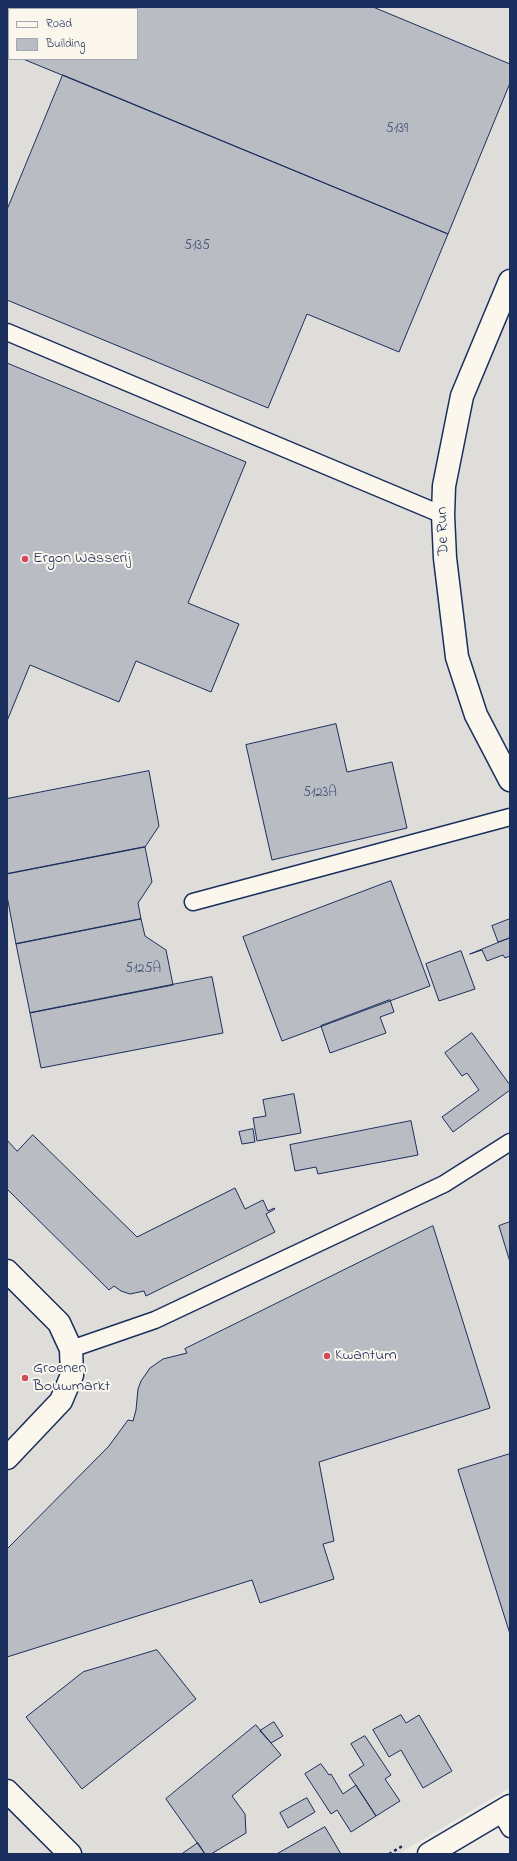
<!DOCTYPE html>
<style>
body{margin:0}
#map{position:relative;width:517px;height:1861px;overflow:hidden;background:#eeebe4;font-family:"Indie Flower",sans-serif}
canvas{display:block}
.frame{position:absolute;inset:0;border:8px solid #1b2f5e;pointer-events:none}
.legend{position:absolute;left:8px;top:8px;width:130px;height:52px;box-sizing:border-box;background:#fbf7ec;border:1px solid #a1a7b3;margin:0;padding:5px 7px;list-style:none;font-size:12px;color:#1b2f5e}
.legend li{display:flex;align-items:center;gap:8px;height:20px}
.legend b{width:20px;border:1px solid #a1a7b3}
</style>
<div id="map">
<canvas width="517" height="1861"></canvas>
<div class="frame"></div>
<ul class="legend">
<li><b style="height:5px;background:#fbf7ec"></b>Road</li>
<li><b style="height:11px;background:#b9bcc3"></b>Building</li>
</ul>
</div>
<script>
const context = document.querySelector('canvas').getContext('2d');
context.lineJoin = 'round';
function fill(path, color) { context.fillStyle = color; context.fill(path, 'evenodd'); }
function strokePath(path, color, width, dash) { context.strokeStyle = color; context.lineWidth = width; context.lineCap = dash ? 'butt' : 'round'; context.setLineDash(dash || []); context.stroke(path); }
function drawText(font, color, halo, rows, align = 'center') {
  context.font = font + ' "Indie Flower",sans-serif'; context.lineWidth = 4; context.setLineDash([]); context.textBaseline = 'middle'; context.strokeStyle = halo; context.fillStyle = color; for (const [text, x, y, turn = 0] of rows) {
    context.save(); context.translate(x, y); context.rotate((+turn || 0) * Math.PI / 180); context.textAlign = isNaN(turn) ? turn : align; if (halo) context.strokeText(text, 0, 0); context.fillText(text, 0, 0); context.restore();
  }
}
fill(new Path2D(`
 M7,7H510V1788L398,1854H7ZM9,9H137V59H9Z`), '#deddda');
const building = new Path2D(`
 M7,7H373L510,64V83L448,234L23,59H137V9H9V53L7,52Z
 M63,75L448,234L399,352L307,314L268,408L7,300V210Z
 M7,363L246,462L188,603L239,624L211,692L136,661L119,702L30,665L7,721Z
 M336,724L347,772L392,762L407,828L272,860L246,745Z
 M149,771L159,826L145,847L7,874V799Z
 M145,847L152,882L138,903L141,919L16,944L7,896V874Z
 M391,881L430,986L282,1041L243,937Z
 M141,919L145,936L166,950L173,985L30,1013L16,944Z
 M510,919V938L498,942L492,926Z
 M510,938V956L505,958L503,955L487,961L482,950L470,954Z
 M461,951L475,989L439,1001L426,964Z
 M212,977L223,1033L41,1068L30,1013Z
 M390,1000L394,1012L380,1017L386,1033L330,1053L321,1026Z
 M472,1033L510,1085V1090L453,1132L442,1117L479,1090L467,1073L462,1076L445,1053Z
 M294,1094L301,1133L257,1141L253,1118L266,1116L263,1100Z
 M411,1121L418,1155L318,1174L316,1167L295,1171L290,1145Z
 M253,1129L255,1142L242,1144L239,1132Z
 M33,1135L137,1237L235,1188L245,1209L263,1200L268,1211L274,1208L275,1209L266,1214L275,1232L146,1296L144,1291L130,1294L121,1291L114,1286L109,1290L7,1189V1140L17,1151Z
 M510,1222V1262L499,1226Z
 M433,1226L490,1408L319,1462L334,1541L323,1544L334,1579L260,1603L252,1580L7,1657V1549L109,1446L128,1420L133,1421L136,1410L138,1389L141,1381L150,1368L163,1359L187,1353L185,1349Z
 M510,1454V1634L458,1470Z
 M157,1650L196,1699L82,1789L26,1717L83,1672Z
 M401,1715L406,1723L419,1715L452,1771L423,1788L401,1750L389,1757L373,1730Z
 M274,1722L283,1736L271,1743L260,1731Z
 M256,1725L281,1755L232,1796L245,1814L246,1833L211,1854H205L166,1799Z
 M365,1736L391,1775L385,1779L400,1801L376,1816L349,1775L364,1765L351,1744Z
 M321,1764L329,1775L331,1774L343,1794L356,1785L376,1816L351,1832L337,1810L331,1814L305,1774Z
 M307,1798L315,1812L288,1828L280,1813Z
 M325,1827L341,1854H277Z
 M198,1843L205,1854H182Z`);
fill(building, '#b9bcc3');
strokePath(building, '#1b2f5e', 1);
const lane = new Path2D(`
 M7,332L443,515
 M193,902L510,817
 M71,1349L155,1320L444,1184L510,1142
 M500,1812L510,1829`);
const street = new Path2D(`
 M510,281L462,396L444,486L443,515L445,558L457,657L476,715L510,780
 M7,1271L59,1323L71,1349L72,1375L61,1401L7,1458
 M7,1791L70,1854
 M429,1854L510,1806`);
strokePath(lane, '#1b2f5e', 19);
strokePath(street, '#1b2f5e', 25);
strokePath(new Path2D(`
 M389,1854L404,1845`), '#1b2f5e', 2.5, [3, 3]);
strokePath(lane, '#fbf7ec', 16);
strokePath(street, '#fbf7ec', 22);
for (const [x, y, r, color] of [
 [25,559,4,"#d1495b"],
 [327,1356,4,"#d1495b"],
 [25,1378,4,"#d1495b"]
]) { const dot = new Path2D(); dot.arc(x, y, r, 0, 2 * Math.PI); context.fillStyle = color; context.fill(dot); strokePath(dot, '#fbf7ec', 1.5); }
drawText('14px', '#425277', null, [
 ["5139",397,130],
 ["5135",197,247],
 ["5123A",320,794],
 ["5125A",143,970]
]);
drawText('16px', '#1b2f5e', '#fbf7ec', [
 ["De Run",444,531,-92]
]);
drawText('16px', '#1b2f5e', '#fbf7ec', [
 ["Ergon Wasserij",33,559],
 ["Kwantum",335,1356],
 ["Groenen",33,1369],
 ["Bouwmarkt",33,1387]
], 'left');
</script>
